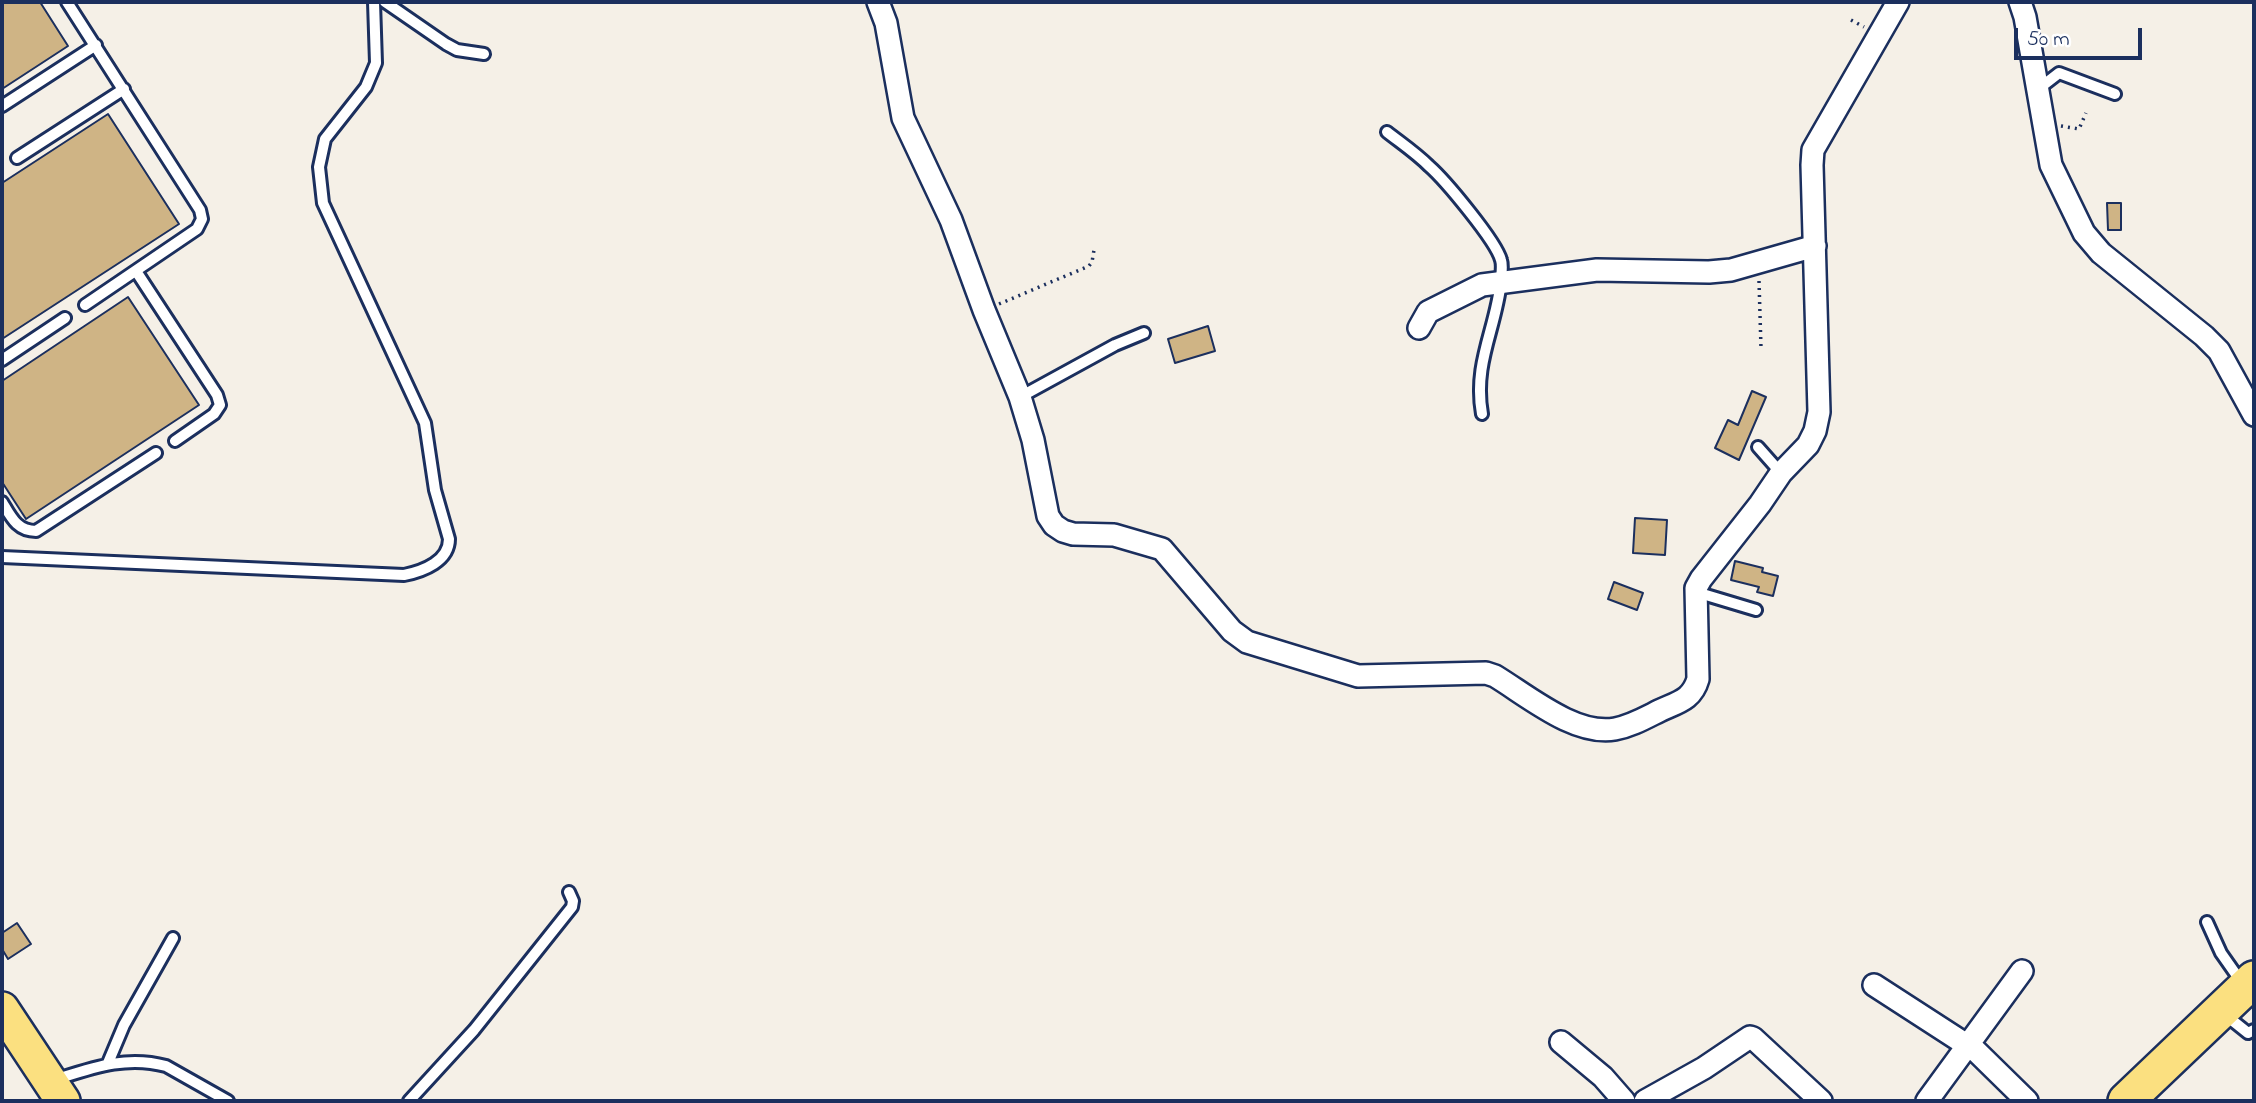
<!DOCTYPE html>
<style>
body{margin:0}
#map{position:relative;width:2256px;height:1103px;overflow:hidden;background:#f5f0e7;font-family:"Indie Flower",sans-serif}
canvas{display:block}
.frame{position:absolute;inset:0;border:4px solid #1b2f5e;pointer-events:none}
.scale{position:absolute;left:2014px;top:28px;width:128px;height:32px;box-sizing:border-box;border:4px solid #1b2f5e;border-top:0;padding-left:9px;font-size:21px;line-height:24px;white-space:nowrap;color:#1b2f5e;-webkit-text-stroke:5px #fff;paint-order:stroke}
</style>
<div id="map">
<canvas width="2256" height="1103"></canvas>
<div class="frame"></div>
<div class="scale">50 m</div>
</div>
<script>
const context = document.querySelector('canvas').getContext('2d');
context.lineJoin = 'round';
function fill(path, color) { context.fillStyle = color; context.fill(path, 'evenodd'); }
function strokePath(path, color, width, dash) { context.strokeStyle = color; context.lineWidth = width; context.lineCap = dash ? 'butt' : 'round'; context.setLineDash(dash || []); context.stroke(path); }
const building = new Path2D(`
 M2,2H40L68,46L2,89Z
 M108,114L179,224L2,339V183Z
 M2107,203H2121V230H2108Z
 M128,297L199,405L26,519L2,482V381Z
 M1208,326L1215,351L1175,363L1168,339Z
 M1752,391L1766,397L1739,460L1715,448L1728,420L1738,425Z
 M1635,518L1667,520L1665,555L1633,553Z
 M1735,561L1763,568L1762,572L1778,576L1773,596L1757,592L1759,587L1731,580Z
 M1614,582L1643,593L1637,610L1608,599Z
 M17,923L31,944L8,959L2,949V933Z`);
fill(building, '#cfb485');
strokePath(building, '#1b2f5e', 2);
const service = new Path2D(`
 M67,2L200,210L202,219L197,229L85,305
 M385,2L446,44L457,50L484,54
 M2037,90L2059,73L2115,94
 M2,106L96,45
 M1387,132C1401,143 1416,153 1429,166C1445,180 1496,241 1501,260C1503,266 1501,275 1501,281C1496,329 1473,363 1482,414
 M17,158L124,89
 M136,271L217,395L220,405L214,414L175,441
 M2,360L65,318
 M1020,397L1115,345L1144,333
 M1758,447L1781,473
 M2,502C11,517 17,531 36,531L156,453
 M2,557L404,575C424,571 449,561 449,539L435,490L425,423L323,203L319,167L325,139L366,87L376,63L374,2
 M1696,592L1756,610
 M2207,922L2221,953L2242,983
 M2223,1013L2248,1033L2254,1030
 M108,1063L124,1025L173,938
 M54,1080C92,1068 126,1055 166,1066L228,1101
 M409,1101L474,1030L572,907L573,901L569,892`);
const minor = new Path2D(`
 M878,2L886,23L903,118L951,220L984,310L1020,397L1033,440L1048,516L1054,525L1063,531L1073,534L1114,535L1162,549L1232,631L1247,642L1358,676L1486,673L1495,676C1528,696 1575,736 1615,729C1631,726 1645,718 1659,711C1678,702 1692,700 1698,679L1696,588L1701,579L1760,504L1781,473L1808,445L1815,431L1819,412L1812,165L1813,150L1898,2
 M2020,2L2025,17L2051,165L2084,233L2101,253L2204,336L2219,351L2254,415
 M1419,328L1428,312L1482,285L1597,270L1709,272L1731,270L1815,246
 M1874,985L1976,1051L2027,1101
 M1561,1042L1603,1077L1624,1101
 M1645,1101L1704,1068L1750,1037L1753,1038L1821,1101
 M1927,1101L2022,971`);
const primary = new Path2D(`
 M2,1009L63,1101`);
const trunk = new Path2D(`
 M2126,1101L2254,979`);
strokePath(service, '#1b2f5e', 16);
strokePath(minor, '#1b2f5e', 26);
strokePath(primary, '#1b2f5e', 38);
strokePath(trunk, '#1b2f5e', 40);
strokePath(new Path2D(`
 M1851,20L1864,27
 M2061,126L2079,129L2086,113
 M1759,281L1761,348
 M999,304L1089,266L1092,262L1094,250`), '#1b2f5e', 3.5, [2, 5]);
strokePath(service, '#fff', 10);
strokePath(minor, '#fff', 21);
strokePath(primary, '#fbe080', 33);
strokePath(trunk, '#fbe080', 35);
</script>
